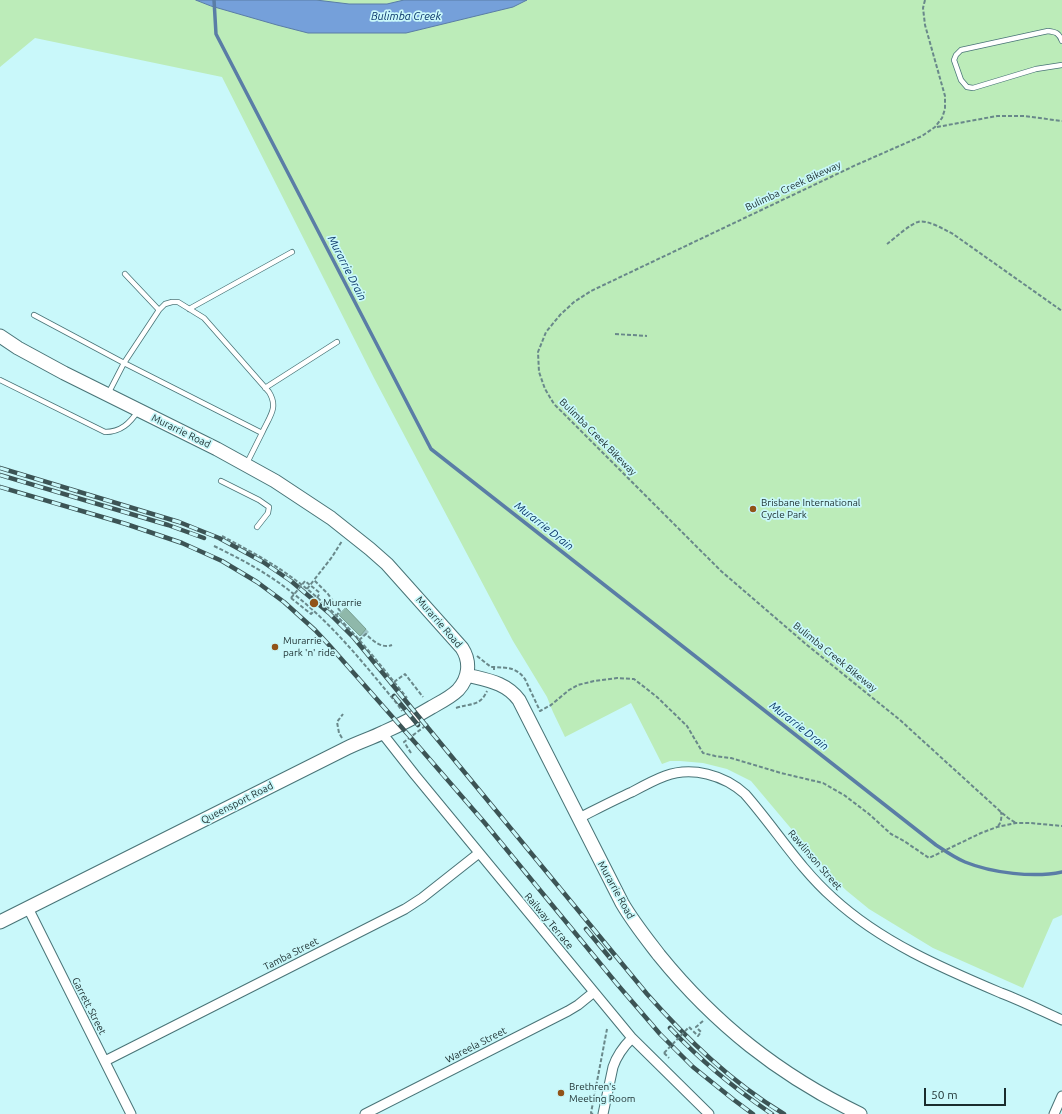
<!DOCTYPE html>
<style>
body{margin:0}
#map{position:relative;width:1062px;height:1114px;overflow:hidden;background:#c9f8fa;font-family:Ubuntu,sans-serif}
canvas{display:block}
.scale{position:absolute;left:924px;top:1088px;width:82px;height:18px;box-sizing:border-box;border:2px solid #1a2c2d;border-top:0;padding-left:5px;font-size:12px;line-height:14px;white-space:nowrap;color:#1a2c2d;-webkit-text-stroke:3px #c9f8fa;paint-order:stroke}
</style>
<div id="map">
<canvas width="1062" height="1114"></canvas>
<div class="scale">50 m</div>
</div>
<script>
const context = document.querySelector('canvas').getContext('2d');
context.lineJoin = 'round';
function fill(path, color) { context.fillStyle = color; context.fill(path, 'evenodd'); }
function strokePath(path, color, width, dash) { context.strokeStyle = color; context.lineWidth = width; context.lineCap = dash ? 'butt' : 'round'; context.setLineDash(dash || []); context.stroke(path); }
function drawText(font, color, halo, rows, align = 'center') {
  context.font = font + ' Ubuntu,sans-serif'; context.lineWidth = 3.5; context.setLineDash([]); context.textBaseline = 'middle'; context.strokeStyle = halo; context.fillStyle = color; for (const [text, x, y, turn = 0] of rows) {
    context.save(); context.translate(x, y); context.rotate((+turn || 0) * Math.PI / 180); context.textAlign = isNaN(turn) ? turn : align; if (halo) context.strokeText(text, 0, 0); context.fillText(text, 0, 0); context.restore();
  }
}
fill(new Path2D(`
 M0,0H1062V915L1053,919L1023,988L933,948L869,909L847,891L831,876L751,781L727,769L703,763L680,761H670L662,764L631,703L565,737L553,712L547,697L513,641L374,378L222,77L35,38L0,67Z`), '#bcecb9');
const water = new Path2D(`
 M196,0H316L349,4H387L404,0H527L513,7L406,33H308L277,25L211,6Z`);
fill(water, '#75a0da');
strokePath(water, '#5a7da6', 1);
fill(new Path2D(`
 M346,610L350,612L369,632L364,637L360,635Z`), '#0003');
strokePath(new Path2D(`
 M214,0L216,34L431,449L936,845C945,851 955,858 965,862C992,873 1034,878 1062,872`), '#5a7da6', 3.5);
const building = new Path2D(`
 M346,608L366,629L360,636L339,615Z`);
fill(building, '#8fb8aa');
strokePath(building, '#779f91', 1);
const lane = new Path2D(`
 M1062,41C1059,33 1056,32 1048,31L961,50L956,55L954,60L961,80L967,87L973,88L1036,69L1062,65
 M125,274L159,310
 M189,309L292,252
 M34,315L124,363L159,310L165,304L172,302H178L204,318L269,392C279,408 269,417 262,433
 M0,380L105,432C121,432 130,423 138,411
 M265,388L337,342
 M108,394L124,363L262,433L247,463
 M221,481L259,500L269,507L268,513L257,527`);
const street = new Path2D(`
 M382,733L415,775L632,1038L709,1114
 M579,818C597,809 614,800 632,792C643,786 654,780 665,776C692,766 724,775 745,794C775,828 799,868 833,898C881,942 942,968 1001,993C1022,1001 1042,1011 1062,1020
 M28,908L131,1114
 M105,1061L405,909L422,898L479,853
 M365,1114L568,1011L578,1005L594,992
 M603,1114L613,1067C617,1055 623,1047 632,1038
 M1054,1114L1062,1096`);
const secondary = new Path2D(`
 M0,336L18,348L64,373L217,449L275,481L331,518L370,549L387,564L462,648C471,662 469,678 458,690C451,697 441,702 432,707C417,716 400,725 384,732C372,738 359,742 347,748L0,922
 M467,675C486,680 506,682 519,700L622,903C633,922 646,938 659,955C715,1024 779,1075 860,1114`);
strokePath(lane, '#497477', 6);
strokePath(street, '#497477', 11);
strokePath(secondary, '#497477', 15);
strokePath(new Path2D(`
 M925,0L923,8L925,25L945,96V109L942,118L935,127L922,136L856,165L591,291L574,302L560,315L546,332L538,352L539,372L545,389L554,404L721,571L807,645L900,720L1001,812L1008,818L1016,823
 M937,127L997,116H1024L1062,121
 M887,244C895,238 910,224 918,222C927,219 945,230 953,234L1062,311
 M615,334L647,336
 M222,536C248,550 275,564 298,582C341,614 374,657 407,698
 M214,546C241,559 267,573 290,591C332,623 365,665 398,705L402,711
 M307,589L314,580
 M291,598L311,614L314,611
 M317,598L320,593
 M336,616L340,611L328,594L314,580L332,557L342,541
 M359,640L366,634C373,641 382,649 392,645
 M477,656L491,667H494
 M494,670V667C508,668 516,667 525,679L540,711L551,705L569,690L578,685L594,681L617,678L634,679L657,697L687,726L703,753L715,756L731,758L781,773L823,783L844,795L869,814L891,834L904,841L929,858L981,833L997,827L1016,823H1030L1062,826
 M394,682L405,674L423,697
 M456,708C470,703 480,707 487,691
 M342,738L339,733L337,722L343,714
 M411,753L404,742L428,724
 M998,826C1001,823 1002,817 1001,812
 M689,1027L698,1036L701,1032L696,1027L703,1021
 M664,1053L669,1058
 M593,1114L591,1113L607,1029`), '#69888a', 2, [4, 2]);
strokePath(lane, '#fff', 4.5);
strokePath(street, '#fff', 9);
strokePath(secondary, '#fff', 13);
const rail = new Path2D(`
 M0,468L179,522L219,538L263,562L291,581L329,613L354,638L647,994C687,1039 731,1082 784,1114
 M0,475L168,525L204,538
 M0,487L126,524L182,543L222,561L257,582L284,602L315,630L329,645L419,747L484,822L617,984L660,1034L693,1067L734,1100L753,1114
 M394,696L418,725
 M586,929L610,958
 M670,1028C701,1061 735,1089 772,1114`);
strokePath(rail, '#3c5455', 4.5);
strokePath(rail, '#c9f8fa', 3, [9]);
strokePath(new Path2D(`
 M291,598L305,581L320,593
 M664,1053L689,1027`), '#69888a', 2, [4, 2]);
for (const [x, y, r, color] of [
 [753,509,4,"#915318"],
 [314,603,5,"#915318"],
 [275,647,4,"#915318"],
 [561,1093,4,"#915318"]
]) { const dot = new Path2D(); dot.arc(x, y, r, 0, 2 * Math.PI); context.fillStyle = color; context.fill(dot); strokePath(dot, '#c9f8fa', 1.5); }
drawText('10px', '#1a2c2d', '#c9f8fa', [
 ["Bulimba Creek Bikeway",793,186,-25],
 ["Murarrie Road",181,431,26],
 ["Bulimba Creek Bikeway",598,437,45],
 ["Murarrie Road",439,622,49],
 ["Bulimba Creek Bikeway",835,657,39],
 ["Queensport Road",237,803,-27],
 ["Rawlinson Street",815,860,49],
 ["Murarrie Road",616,890,61],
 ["Railway Terrace",549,921,50],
 ["Tamba Street",291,954,-27],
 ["Garrett Street",89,1006,63],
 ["Wareela Street",476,1045,-27]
]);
drawText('10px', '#1a2c2d', '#c9f8fa', [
 ["Brisbane International",761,503],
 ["Cycle Park",761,515],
 ["Murarrie",323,603],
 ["Murarrie",283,641],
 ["park 'n' ride",283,653],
 ["Brethren's",569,1087],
 ["Meeting Room",569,1099]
], 'left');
drawText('italic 11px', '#083367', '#c9f8fa', [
 ["Bulimba Creek",406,16],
 ["Murarrie Drain",347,268,63],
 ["Murarrie Drain",544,526,38],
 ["Murarrie Drain",799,726,38]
]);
</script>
